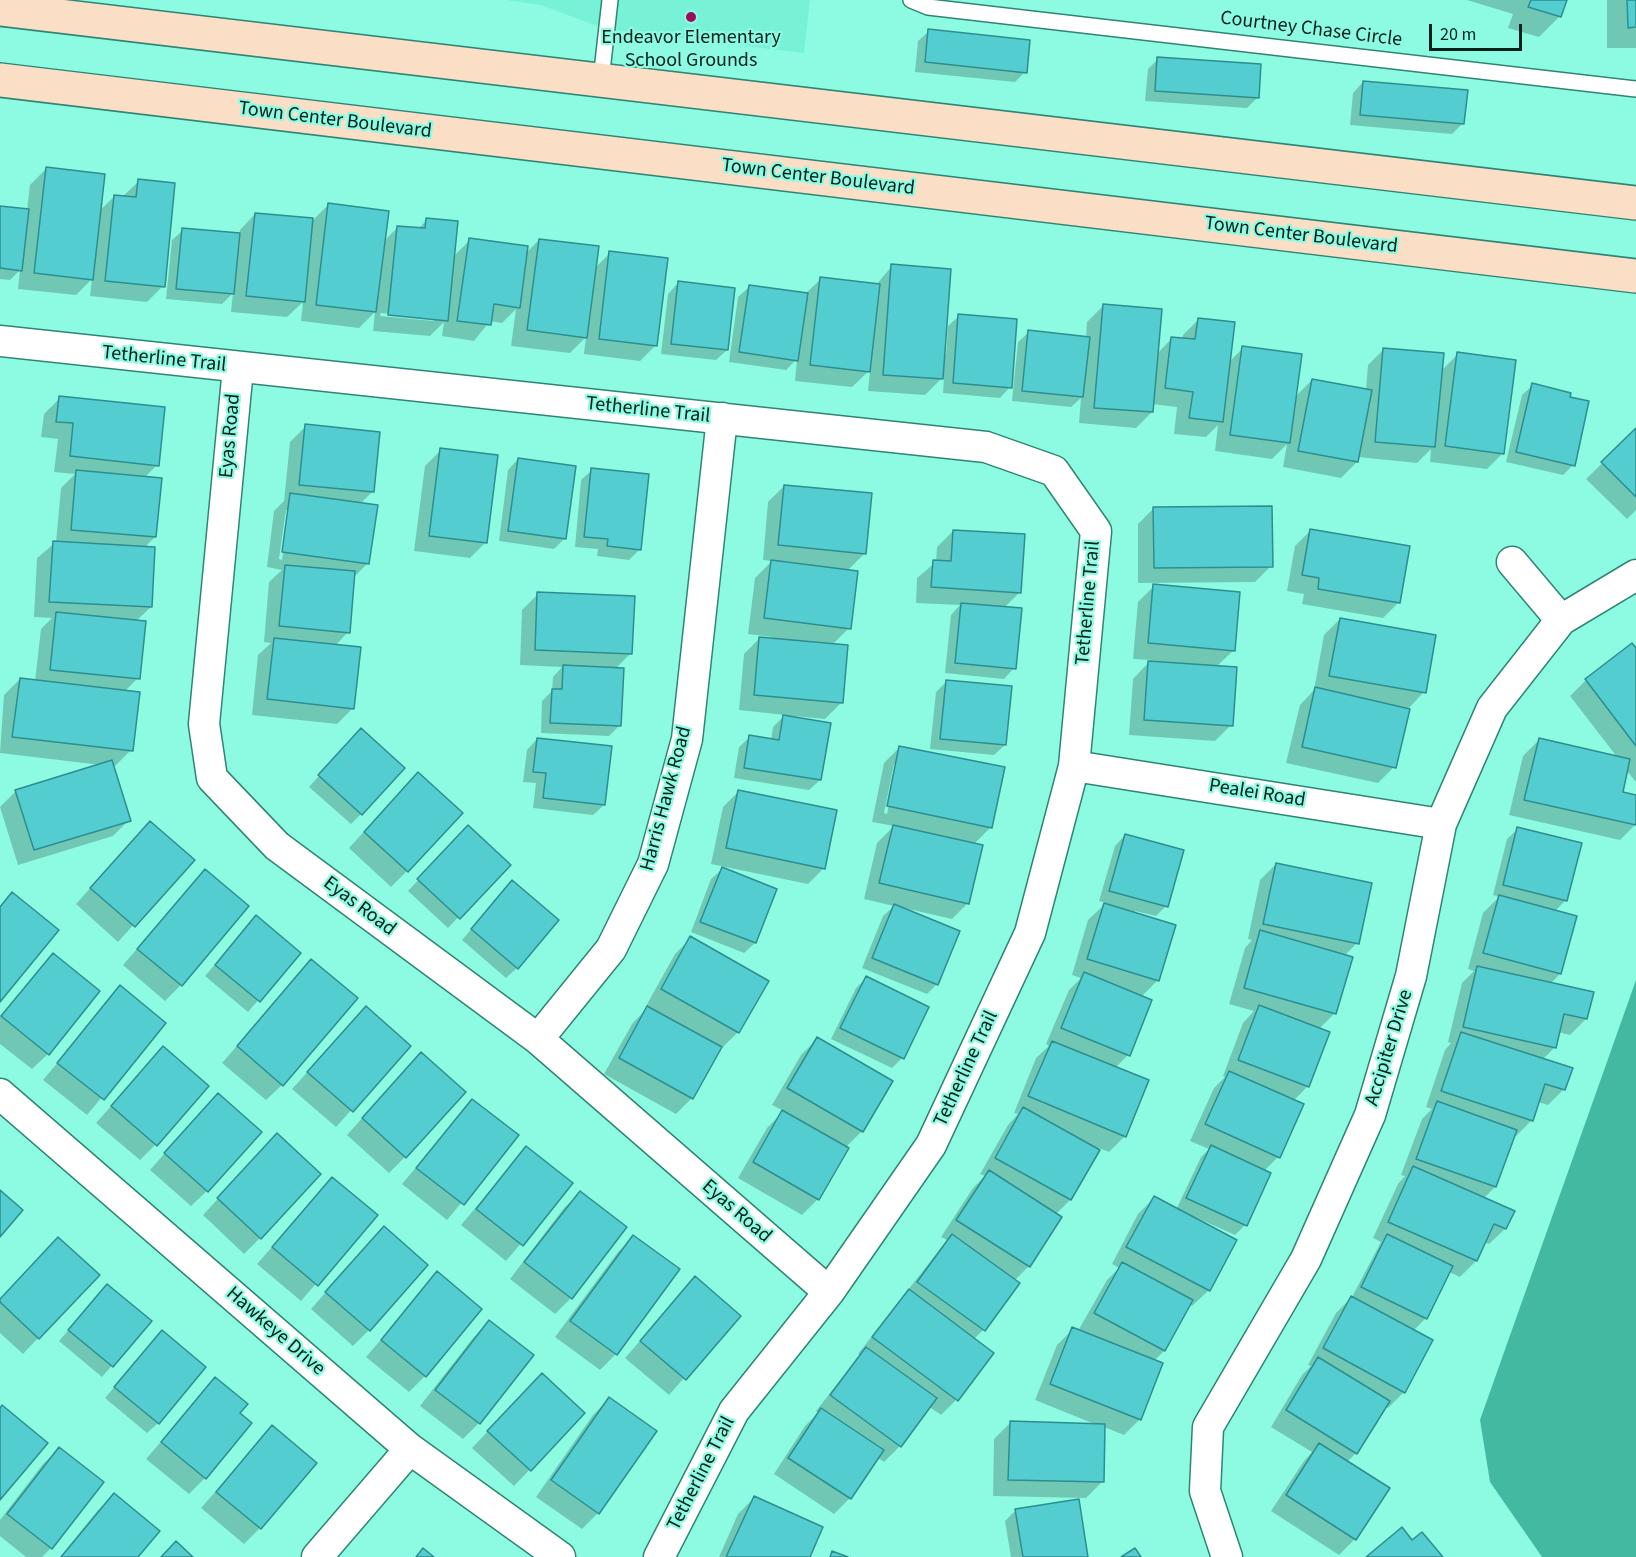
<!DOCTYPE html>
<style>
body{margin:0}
#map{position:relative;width:1636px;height:1557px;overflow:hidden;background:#8dfbe2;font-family:"Source Sans 3",sans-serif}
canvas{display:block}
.scale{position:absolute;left:1429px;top:24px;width:93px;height:27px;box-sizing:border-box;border:3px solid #002019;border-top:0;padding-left:8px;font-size:18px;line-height:21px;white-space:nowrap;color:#002019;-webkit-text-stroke:4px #8dfbe2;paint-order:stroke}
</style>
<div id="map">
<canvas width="1636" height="1557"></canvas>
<div class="scale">20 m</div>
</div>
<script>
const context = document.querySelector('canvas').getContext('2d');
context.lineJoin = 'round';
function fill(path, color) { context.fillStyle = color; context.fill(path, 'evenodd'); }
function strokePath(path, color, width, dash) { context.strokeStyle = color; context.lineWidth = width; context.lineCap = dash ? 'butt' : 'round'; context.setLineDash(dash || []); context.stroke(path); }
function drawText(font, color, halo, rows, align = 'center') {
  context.font = font + ' "Source Sans 3",sans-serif'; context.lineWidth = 4.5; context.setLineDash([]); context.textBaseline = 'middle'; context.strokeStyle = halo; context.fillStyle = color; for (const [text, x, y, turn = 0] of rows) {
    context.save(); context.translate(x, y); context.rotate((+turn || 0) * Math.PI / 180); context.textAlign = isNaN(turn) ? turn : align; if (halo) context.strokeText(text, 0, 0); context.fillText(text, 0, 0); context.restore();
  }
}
fill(new Path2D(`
 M506,0H810L804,53L605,29L541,5Z`), '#77f2d7');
fill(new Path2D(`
 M1636,980V1557H1542L1490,1482L1480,1420Z`), '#43b9a2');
fill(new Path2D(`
 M1467,0H1567L1560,16L1539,37L1508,28L1513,14Z
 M1607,0H1636V48H1607Z
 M929,31L1025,72L1015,82L915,72L918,41Z
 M1158,59L1257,98L1247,108L1145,101L1148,69Z
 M1363,82L1463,123L1452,134L1350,125L1353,93Z
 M46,169L99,211L114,197H122L139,181L163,286L147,302L90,296L92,279L76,295L18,289L20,270L10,280L0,279V207L27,210L30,185Z
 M328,205L383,242L398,227L418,229L427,220L453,257L470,240L526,253L539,240L595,268L610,253L656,345L640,361L584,354L586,337L570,353L511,346L516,309L502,323L490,321L474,341L442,336L444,322L430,336L373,331L375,312L359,328L301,321L303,302L287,317L231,312L233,293L222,304L166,299L172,240L183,230L239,235L240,230L255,214L313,220ZM381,313L434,318V321L380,316Z
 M892,266L943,355H946L948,326L959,316L1010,387L1000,398L943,393L944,376L925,395L868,391L870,370L852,387L795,381L797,359L786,370L729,362L738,297L749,287L805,294L821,279L876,285Z
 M678,283L727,350L716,360L661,354L668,294Z
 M1103,306L1157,354L1172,338L1182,339L1183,335L1199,319L1229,362L1243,348L1294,398L1312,380L1366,390L1368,365L1384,349L1441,371L1458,354L1503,453L1487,469L1430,462L1431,449L1417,463L1358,457L1357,462L1341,478L1283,467L1287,444L1272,459L1215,451L1218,425L1206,437L1174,434L1177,407L1152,404V412L1136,428L1079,423L1081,398L1071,407L1012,401L1018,342L1029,332L1086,338L1087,322Z
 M1533,385L1573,465L1563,475L1506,462L1522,395Z
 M60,398L157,465L144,478L155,537L144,548L151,607L136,621L138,678L124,692L131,750L115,766H112L129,820L113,836L18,865L0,807L16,791L101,765L0,753L4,695L20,679L35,681L41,629L52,618L34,617L37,558L56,542L61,488L75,474L54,472L58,439L41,437L44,414Z
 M306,426L372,492L360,504L368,563L353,578L348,632L335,646L353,708L337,724L252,715L258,655L271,643L264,642L269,582L282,570L267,567L274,511L284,501L290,442ZM286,510H289L282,560L279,559Z
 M1636,430V510L1627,519L1586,479Z
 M441,450L486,542L470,558L414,551L425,466Z
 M518,459L565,538L554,549L499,541L508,470Z
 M592,470L640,549L629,560L597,556L598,549L575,547L581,480Z
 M784,486L865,553L847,571L849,628L832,645L841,703L825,719L794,716L820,780L809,790L734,778L739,747L750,737L771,740L773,727L785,715L739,710L744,654L760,638L772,639V637L748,634L755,578L772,561L763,560L768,502Z
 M1154,508L1271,566L1255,582L1138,583V524Z
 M1311,530L1399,602L1383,618L1302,604L1304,594L1287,591L1295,546Z
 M953,531L1020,592L1004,608L1014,668L1004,679L945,673L951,615L960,605L916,603L917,578L936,562L937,547Z
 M1154,586L1234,650L1216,667L1231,725L1215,741L1129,735L1133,679L1151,660L1133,659L1138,602Z
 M538,594L630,654L615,669L619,726L609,736L541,733L542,701L552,691L553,677L562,667L520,665L522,610Z
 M1340,619L1424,692L1406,711L1394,767L1378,783L1286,763L1300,705L1314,690L1324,635Z
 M1636,651V782L1626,770L1621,793L1636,796V824L1620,840L1509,815L1523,756L1539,740L1617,757L1570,696L1586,680Z
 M946,682L1005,745L994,755L930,749L936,692Z
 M537,739L604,805L593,815L533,808L536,783L523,782L527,750Z
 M350,741L361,814L351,824L309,787Z
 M900,747L991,827L973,845L968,903L952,919L904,908L937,984L927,994L862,968L883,916L894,906L864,899L877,843L894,826L872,822L884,763ZM894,764H897L887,814L884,813Z
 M402,790L407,871L391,887L349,848Z
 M739,791L824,868L808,884L711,864L723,807Z
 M1518,829L1566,900L1554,912L1575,917L1560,974L1550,984L1586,1019L1570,1035L1558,1032L1555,1047L1542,1060L1564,1089L1548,1105L1538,1102L1532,1120L1516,1136H1513L1495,1187L1483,1199L1505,1229L1489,1244L1484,1242L1476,1261L1460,1277L1449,1272L1426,1318L1413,1331L1404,1392L1388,1408L1385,1406L1356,1453L1347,1462L1355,1539L1339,1555L1271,1511L1304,1461L1312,1452L1271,1427L1302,1375L1311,1366L1308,1365L1336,1313L1352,1297L1381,1242L1373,1238L1398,1184L1405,1176L1401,1175L1422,1119L1432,1109L1426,1107L1445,1050L1451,1043L1448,1042L1462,983L1474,971L1468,969L1483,913L1499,897L1493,895L1507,839Z
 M1125,835L1166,906L1156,916L1135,911L1134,913L1158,980L1141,997L1150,1001L1128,1055L1115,1068L1125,1136L1109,1152L1099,1148L1070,1200L1055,1215L1029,1266L1014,1281L983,1330L973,1340L956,1400L941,1415L928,1406L900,1446L884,1462L877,1457L850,1498L834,1514L774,1474L805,1426L818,1413L816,1411L860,1355L858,1354L947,1240L941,1237L973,1188L985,1176L980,1174L1008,1125L1018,1114L1014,1113L1036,1058L1049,1046L1046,1044L1069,990L1081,978L1072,975L1088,920L1106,903L1099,901L1115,846Z
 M458,838L508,865L448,928L408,891Z
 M134,839L192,860L118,942L76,904Z
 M1276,864L1357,943L1344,956L1335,1013L1319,1029L1308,1086L1293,1101L1278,1157L1264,1171L1245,1225L1235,1235L1197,1218L1196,1220L1235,1241L1208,1291L1192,1306L1189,1305L1164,1351L1154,1361L1140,1419L1124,1435L1104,1427L1102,1482L1086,1498L993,1496L994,1439L1010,1423L1097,1425L1035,1400L1057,1345L1073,1329L1078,1331L1107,1280L1119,1268L1112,1264L1138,1214L1154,1198L1176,1210L1201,1157L1209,1149L1190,1141L1214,1088L1225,1077L1223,1076L1243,1023L1254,1011L1229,1004L1245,948L1252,940L1248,939L1260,880Z
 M722,869L755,943L744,953L691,932L711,879Z
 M205,871L181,985L165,1001L123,965Z
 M502,893L517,968L506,978L462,940Z
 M246,928L299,953L248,1012L205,976Z
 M691,938L738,1032L722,1048L720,1047L692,1098L676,1114L604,1074L632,1024L648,1007L646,1006L675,954Z
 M53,955L48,1054L32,1069L0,1044V1016Z
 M311,961L282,1085L266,1100L222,1063Z
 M866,978L902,1058L892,1068L831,1039L856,988Z
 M121,987L164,1023L87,1115L43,1080Z
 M366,1008L409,1046L336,1127L292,1089Z
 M817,1039L862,1131L845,1148L818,1199L802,1215L738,1178L767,1128L784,1111L772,1105L801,1055Z
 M163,1048L155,1145L140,1160L96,1123Z
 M405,1070V1157L389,1173L347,1135Z
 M472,1101L517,1136L447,1220L402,1184Z
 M202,1111L207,1191L191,1206L150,1170Z
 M526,1148L571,1184L506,1261L461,1225Z
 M262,1151L260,1238L244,1254L203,1215Z
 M332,1179L375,1215L301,1301L257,1264Z
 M580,1193L571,1298L555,1314L510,1279L564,1208Z
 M633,1237L678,1269L616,1354L600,1370L555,1337L618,1252Z
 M368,1244L369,1330L353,1346L311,1309Z
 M438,1273L425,1376L409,1392L366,1357Z
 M695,1278L739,1316L669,1395L625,1358Z
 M97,1297L150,1322L102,1377L59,1341Z
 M0,1300L38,1338L23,1354L0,1333Z
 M489,1322L479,1423L463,1439L420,1406L473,1338Z
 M152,1343L158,1423L147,1433L105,1398Z
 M215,1379L238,1413L205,1478L189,1494L146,1459Z
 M526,1391L583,1414L514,1486L472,1448Z
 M609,1399L598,1513L582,1529L536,1497L593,1415Z
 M272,1427L260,1528L244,1544L201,1508Z
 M59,1449L51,1548L42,1557H26L0,1536V1520L43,1464Z
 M114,1495L136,1557H60L98,1510Z
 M754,1498L808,1557H719L738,1514Z
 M1016,1510L1086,1557H1011L1005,1521Z`), '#0003');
const building = new Path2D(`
 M1531,0H1567L1561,17L1528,7Z
 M1627,0H1636V27L1628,28Z
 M928,29L1030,40L1027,73L925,62Z
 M1157,57L1261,64L1259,98L1155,91Z
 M1363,81L1468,90L1464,124L1360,115Z
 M46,167L105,174L93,280L34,273Z
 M138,179L175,183L165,287L105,281L114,195L136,197Z
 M328,203L389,211L376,312L316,305Z
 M0,206L29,209L22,271L0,268Z
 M255,213L313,218L305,302L246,296Z
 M426,218L458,221L448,321L388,315L397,226L425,228Z
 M182,228L240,233L234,294L176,289Z
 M469,238L528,246L520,308L494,304L491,325L457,321Z
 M539,239L599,246L587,338L527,330Z
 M609,251L668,258L657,346L599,339Z
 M891,264L951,269L943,379L883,375Z
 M820,277L880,284L870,372L810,365Z
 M678,281L735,288L728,350L671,344Z
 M749,285L808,293L798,361L739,352Z
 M1103,304L1162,309L1153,412L1094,408Z
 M958,314L1017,319L1012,388L953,383Z
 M1198,318L1235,322L1223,422L1189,418L1193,392L1165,388L1171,337L1195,339Z
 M1028,330L1090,337L1083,397L1022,391Z
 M1242,346L1302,354L1290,443L1230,435Z
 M1383,348L1444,353L1435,447L1375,442Z
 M1457,352L1516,360L1504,454L1445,446Z
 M1312,379L1372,390L1358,462L1298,451Z
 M1532,383L1571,393L1570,397L1589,401L1575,466L1516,452Z
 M59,396L165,407L159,466L70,456L73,423L56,422Z
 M305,424L380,432L374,492L299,485Z
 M1636,428V497L1601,462Z
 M440,448L498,455L487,543L429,536Z
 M518,458L576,466L566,539L508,531Z
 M591,468L649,474L641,550L607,546L608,539L584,537Z
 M76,470L162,478L156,537L71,530Z
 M784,485L872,493L866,554L778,545Z
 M290,493L378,505L369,564L282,552Z
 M1272,506L1273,567L1154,568L1153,507Z
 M1310,529L1410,546L1400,603L1318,589L1319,578L1302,575Z
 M953,530L1025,534L1021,593L931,587L933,560L951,561Z
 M53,541L155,547L152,607L49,602Z
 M771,560L858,571L851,629L764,618Z
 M285,565L355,571L350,633L279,626Z
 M1153,584L1240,592L1235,651L1148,643Z
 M537,592L635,596L632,654L535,650Z
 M961,603L1022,608L1016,669L955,663Z
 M56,612L146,621L140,679L50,670Z
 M1340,618L1436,635L1426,693L1329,676Z
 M759,637L848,645L843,703L754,695Z
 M274,638L361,647L354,709L267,699Z
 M1632,643L1636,648V746L1585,679Z
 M1148,661L1237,667L1233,726L1144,720Z
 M563,665L624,668L621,726L550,723L552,689H562Z
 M20,678L140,692L133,751L12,737Z
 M946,680L1012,686L1006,745L940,739Z
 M1315,687L1410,709L1396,768L1302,747Z
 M783,715L831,723L821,780L744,768L749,735L779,740Z
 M361,728L405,768L362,815L318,775Z
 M537,738L612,746L605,805L543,798L546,773L533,772Z
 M1539,738L1630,759L1623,792L1636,795V825L1524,800Z
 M899,746L1005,767L992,828L887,806Z
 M112,760L131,821L34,850L15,790Z
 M418,772L463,813L408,872L364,832Z
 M738,790L837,810L825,869L726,848Z
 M150,821L195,860L135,927L90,888Z
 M468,825L511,865L460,919L417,879Z
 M893,825L983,845L969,904L879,883Z
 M1517,827L1582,843L1567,901L1503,885Z
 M1125,834L1184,850L1168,907L1109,891Z
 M1276,863L1372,883L1359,944L1263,924Z
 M722,867L777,889L756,943L700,922Z
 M205,869L249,906L182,986L137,949Z
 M512,880L559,920L518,969L471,929Z
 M12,892L59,930L0,1002V907Z
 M1499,895L1577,916L1561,974L1483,953Z
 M1104,903L1176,925L1159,981L1087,959Z
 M894,904L960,931L938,985L872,958Z
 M256,915L301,953L260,1002L215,965Z
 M1260,930L1353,957L1336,1014L1244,988Z
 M690,936L769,981L739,1033L661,989Z
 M53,953L100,991L49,1055L1,1016Z
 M311,959L358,998L283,1086L237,1046Z
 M1477,966L1594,992L1587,1019L1564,1014L1556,1048L1463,1027Z
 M1084,972L1152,1000L1130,1056L1061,1028Z
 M866,976L929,1007L904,1059L840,1028Z
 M120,985L166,1023L104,1100L57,1063Z
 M1259,1005L1330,1032L1309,1087L1238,1060Z
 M366,1006L411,1046L353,1112L307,1072Z
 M647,1006L722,1047L693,1099L619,1058Z
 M1461,1032L1573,1068L1565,1090L1545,1084L1533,1121L1441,1091Z
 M817,1037L893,1081L863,1132L787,1088Z
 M1052,1041L1149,1080L1126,1137L1028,1096Z
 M163,1046L209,1086L157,1146L111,1106Z
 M421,1052L466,1092L406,1158L362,1118Z
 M1229,1071L1304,1104L1280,1158L1205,1124Z
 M218,1093L262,1132L208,1192L164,1153Z
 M472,1099L519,1135L464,1205L416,1168Z
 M1437,1101L1517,1130L1496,1187L1416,1159Z
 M1023,1107L1100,1150L1071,1200L995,1158Z
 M782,1110L849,1148L819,1200L753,1162Z
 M277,1133L321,1174L261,1239L217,1198Z
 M1211,1145L1271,1173L1247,1226L1186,1198Z
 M526,1146L573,1183L523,1246L476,1209Z
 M1413,1166L1515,1211L1506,1229L1494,1224L1477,1261L1388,1222Z
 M989,1170L1062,1217L1030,1267L956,1220Z
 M332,1177L378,1215L318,1286L272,1247Z
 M0,1190L23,1210L0,1237Z
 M580,1191L627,1227L572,1299L524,1262Z
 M1154,1196L1237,1240L1210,1291L1126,1247Z
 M384,1226L428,1265L370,1331L325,1292Z
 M952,1234L1020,1283L985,1331L917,1282Z
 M1387,1234L1453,1266L1427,1319L1361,1287Z
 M633,1235L680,1269L617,1355L570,1321Z
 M58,1237L100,1275L39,1339L0,1302V1299Z
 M1122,1262L1193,1300L1165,1351L1094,1313Z
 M437,1271L482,1309L426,1377L381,1340Z
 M695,1276L741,1316L686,1380L640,1341Z
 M107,1284L152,1321L113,1367L68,1330Z
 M909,1289L994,1353L958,1401L872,1337Z
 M1351,1296L1433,1340L1405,1393L1323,1348Z
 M489,1320L534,1355L480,1424L435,1390Z
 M1072,1327L1163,1363L1141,1420L1050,1384Z
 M162,1330L206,1367L159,1424L114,1387Z
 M866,1347L937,1398L901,1447L830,1395Z
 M1318,1357L1390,1401L1357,1454L1286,1410Z
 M542,1373L585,1413L531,1471L487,1431Z
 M215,1377L248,1404L240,1413L252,1423L206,1479L161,1442Z
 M609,1397L657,1431L599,1514L551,1480Z
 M2,1405L48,1443L0,1500V1408Z
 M821,1408L884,1450L851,1499L788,1458Z
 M1010,1421L1105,1424L1104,1482L1008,1480Z
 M272,1425L317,1463L261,1529L216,1492Z
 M1319,1443L1390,1488L1356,1540L1286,1495Z
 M59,1447L104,1482L52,1549L7,1514Z
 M114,1493L160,1531L138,1557H61Z
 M754,1496L823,1527L810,1557H726Z
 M1079,1499L1088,1557H1023L1015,1509Z
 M1402,1527L1412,1540L1422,1532L1443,1557H1366Z
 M176,1541L193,1557H161Z
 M423,1548L434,1557H416Z
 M1135,1548L1141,1557H1121Z
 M832,1551L848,1557H830Z`);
fill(building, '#53cdd0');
strokePath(building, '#2e8d8f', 1.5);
const service = new Path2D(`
 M911,0L928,7L1636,89
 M601,80L610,0`);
const minor = new Path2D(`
 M0,341L986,447L1054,471L1096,531L1074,766L1030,933L931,1145L829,1292L734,1411L659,1557
 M238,368L204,724L212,778L277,846L538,1039L829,1292
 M1512,562L1561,620
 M1074,766L1441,824
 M538,1039L611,949L653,864L687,739L722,418
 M0,1094L410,1449L560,1557
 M317,1557L410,1449
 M1227,1557L1205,1491L1208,1427L1306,1259L1370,1115L1411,976L1441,824L1492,708L1561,620L1636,575`);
const secondary = new Path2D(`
 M0,9L1636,203
 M0,80L1636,276`);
strokePath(service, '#2f8574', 18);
strokePath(minor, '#2f8574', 33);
strokePath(secondary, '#2f8574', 36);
strokePath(service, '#fff', 15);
strokePath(minor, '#fff', 30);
strokePath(secondary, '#fbdec6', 33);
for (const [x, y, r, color] of [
 [691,17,6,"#9d0c58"]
]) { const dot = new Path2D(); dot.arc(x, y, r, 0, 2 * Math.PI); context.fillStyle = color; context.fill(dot); strokePath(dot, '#8dfbe2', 2); }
drawText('20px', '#002019', '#8dfbe2', [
 ["Courtney Chase Circle",1311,30,7],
 ["Town Center Boulevard",335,121,7],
 ["Town Center Boulevard",818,178,7],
 ["Town Center Boulevard",1301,236,7],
 ["Tetherline Trail",164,360,6],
 ["Tetherline Trail",648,411,6],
 ["Eyas Road",231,436,-85],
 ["Tetherline Trail",1089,603,-85],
 ["Pealei Road",1257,794,9],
 ["Harris Hawk Road",667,799,-75],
 ["Eyas Road",359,907,37],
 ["Accipiter Drive",1390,1048,-73],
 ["Tetherline Trail",967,1069,-65],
 ["Eyas Road",736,1212,41],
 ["Hawkeye Drive",275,1332,41],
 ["Tetherline Trail",702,1474,-63]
]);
drawText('20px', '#002019', '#8dfbe2', [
 ["Endeavor Elementary",691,39],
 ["School Grounds",691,62]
]);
</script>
